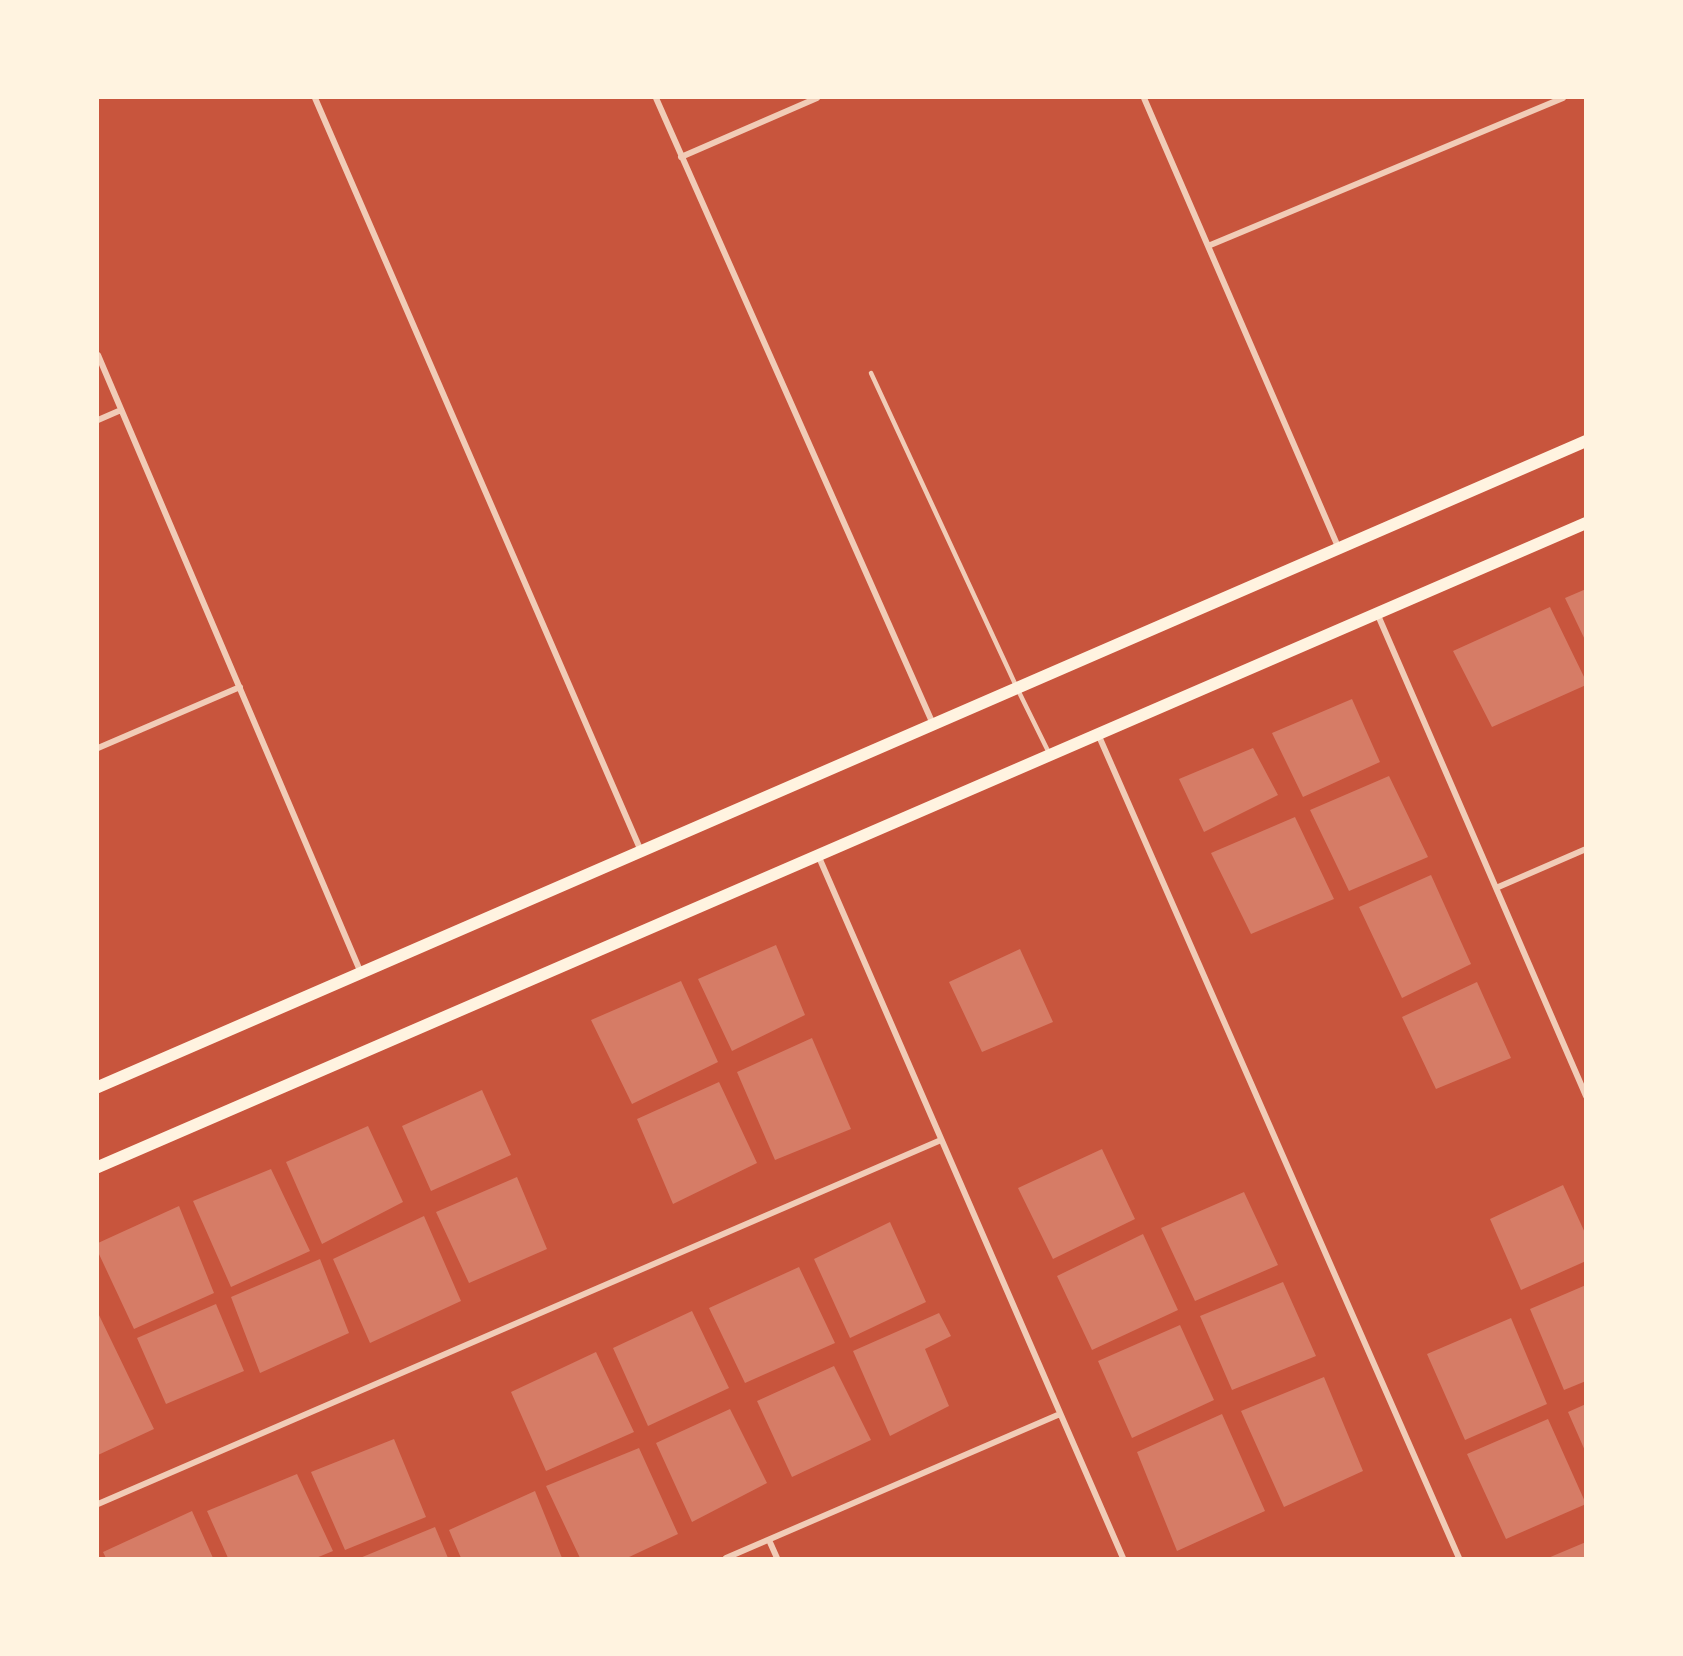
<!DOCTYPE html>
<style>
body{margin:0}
#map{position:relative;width:1683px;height:1656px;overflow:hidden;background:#c8553d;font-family:"Work Sans",sans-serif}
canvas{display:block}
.frame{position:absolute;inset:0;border:99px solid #fff3e0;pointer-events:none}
</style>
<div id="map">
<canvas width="1683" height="1656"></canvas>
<div class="frame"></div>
</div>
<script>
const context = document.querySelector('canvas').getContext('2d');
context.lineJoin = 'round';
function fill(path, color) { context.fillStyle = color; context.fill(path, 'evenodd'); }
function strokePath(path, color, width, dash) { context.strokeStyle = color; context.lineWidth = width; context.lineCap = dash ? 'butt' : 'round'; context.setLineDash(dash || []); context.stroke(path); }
fill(new Path2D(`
 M1586,589V642L1565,598Z
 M1550,607L1586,681V685L1492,727L1453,651Z
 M1352,699L1380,762L1303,797L1272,733Z
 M1253,748L1278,795L1204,832L1179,779Z
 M1389,776L1428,857L1349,891L1310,810Z
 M1295,817L1334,899L1251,934L1211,853Z
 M1431,875L1471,964L1402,998L1359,907Z
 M776,945L805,1015L732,1051L698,979Z
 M1020,949L1053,1022L982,1052L949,982Z
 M681,981L718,1062L632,1104L591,1020Z
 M1477,982L1511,1058L1436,1089L1402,1017Z
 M812,1038L851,1129L775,1160L737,1072Z
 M719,1082L757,1163L673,1204L637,1119Z
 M482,1090L511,1155L431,1191L402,1126Z
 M368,1126L403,1202L322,1244L286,1162Z
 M1102,1149L1135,1219L1053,1259L1018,1188Z
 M271,1169L310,1251L231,1287L193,1201Z
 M517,1177L547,1249L469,1283L436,1212Z
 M1563,1185L1586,1235V1261L1521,1290L1490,1219Z
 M1244,1192L1278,1265L1195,1301L1161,1228Z
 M179,1206L214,1293L134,1329L98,1252V1243Z
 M424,1216L461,1301L370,1343L333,1259Z
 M890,1222L926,1302L850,1338L814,1259Z
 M1143,1234L1178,1310L1092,1350L1057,1276Z
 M320,1259L349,1333L260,1373L231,1297Z
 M799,1267L835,1343L745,1383L709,1308Z
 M1283,1282L1316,1356L1232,1390L1200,1316Z
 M1586,1285V1381L1564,1390L1530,1309Z
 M216,1304L244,1371L166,1404L137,1338Z
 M692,1311L729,1388L648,1426L613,1348Z
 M98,1313L154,1429L98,1455Z
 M939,1313L951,1336L925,1349L949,1406L890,1436L853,1351Z
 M1511,1318L1547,1404L1465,1440L1427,1354Z
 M1180,1325L1214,1400L1132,1438L1098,1361Z
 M596,1352L634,1432L546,1471L511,1392Z
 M834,1366L871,1440L792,1477L757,1401Z
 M1324,1377L1363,1471L1284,1507L1241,1411Z
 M1586,1404V1453L1568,1412Z
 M730,1409L767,1483L692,1522L656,1443Z
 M1222,1414L1265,1511L1177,1551L1137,1452Z
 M1548,1419L1586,1504L1506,1539L1467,1454Z
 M394,1439L426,1517L345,1550L311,1472Z
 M639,1448L678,1534L627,1558H580L546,1486Z
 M297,1474L333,1551L316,1558H228L207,1511Z
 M535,1491L562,1558H461L449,1530Z
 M192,1511L213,1558H106L103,1552Z
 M435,1527L448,1558H360Z
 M1586,1542V1558H1548Z`), '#d67c66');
strokePath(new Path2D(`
 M871,373L1017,688L1050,755`), '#f1ccb7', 4.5);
strokePath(new Path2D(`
 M315,98L641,851
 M656,98L933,724
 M1144,98L1339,549
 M681,157L817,98
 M1208,246L1563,98
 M98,355L361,973
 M98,420L121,410
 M1377,613L1586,1096
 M1098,734L1459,1558
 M98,748L240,687
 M818,855L1123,1558
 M1496,888L1586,849
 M98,1504L941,1140
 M769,1540L777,1558
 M726,1558L1060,1414`), '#f1ccb7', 6);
strokePath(new Path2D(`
 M98,1087L1586,441
 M98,1167L1586,523`), '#fff3e0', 12);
</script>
